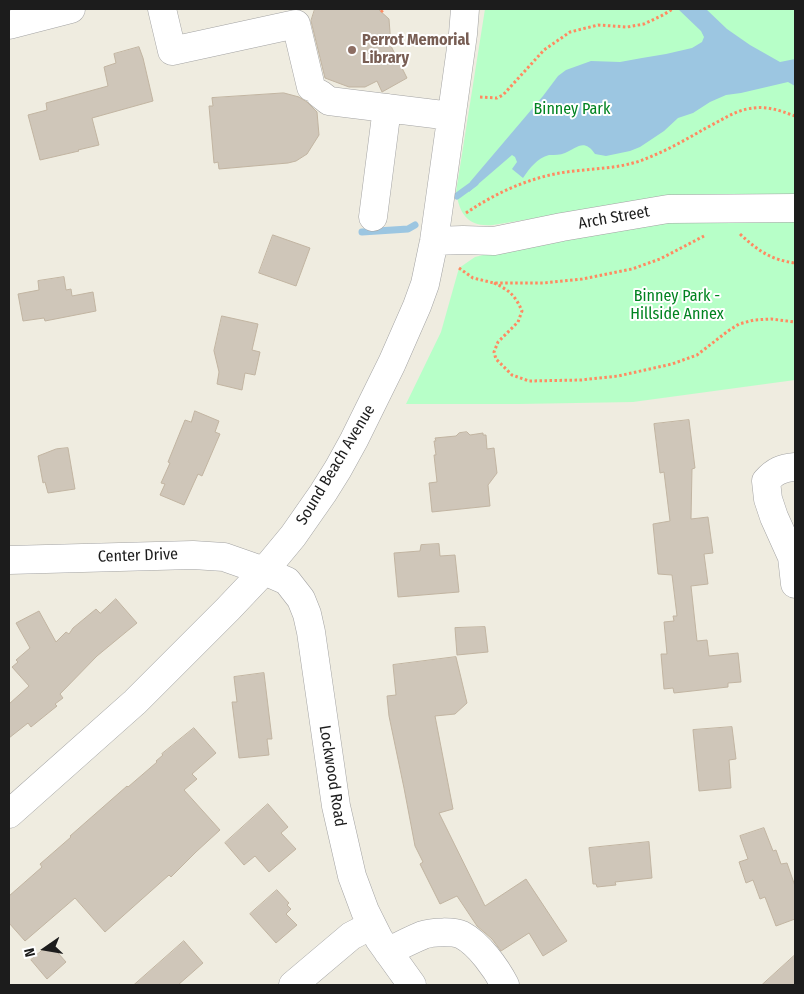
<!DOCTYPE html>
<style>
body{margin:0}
#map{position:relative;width:804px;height:994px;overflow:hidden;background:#efece0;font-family:"Fira Sans Condensed",sans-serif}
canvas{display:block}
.frame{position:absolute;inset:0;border:10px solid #1c1c1c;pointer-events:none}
.north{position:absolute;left:20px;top:924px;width:50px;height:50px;-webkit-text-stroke:4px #fff;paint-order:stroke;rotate:257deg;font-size:14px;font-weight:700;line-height:20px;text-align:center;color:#1c1c1c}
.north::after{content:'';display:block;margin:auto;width:18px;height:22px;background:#1c1c1c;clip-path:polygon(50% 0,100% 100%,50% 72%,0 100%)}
</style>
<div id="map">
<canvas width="804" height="994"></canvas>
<div class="frame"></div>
<div class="north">N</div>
</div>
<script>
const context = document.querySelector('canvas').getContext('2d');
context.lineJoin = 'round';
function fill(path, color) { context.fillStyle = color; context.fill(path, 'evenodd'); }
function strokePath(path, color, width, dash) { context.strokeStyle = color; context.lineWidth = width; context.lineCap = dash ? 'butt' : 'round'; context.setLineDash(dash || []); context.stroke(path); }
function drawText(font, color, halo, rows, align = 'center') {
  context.font = font + ' "Fira Sans Condensed",sans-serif'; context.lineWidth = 4; context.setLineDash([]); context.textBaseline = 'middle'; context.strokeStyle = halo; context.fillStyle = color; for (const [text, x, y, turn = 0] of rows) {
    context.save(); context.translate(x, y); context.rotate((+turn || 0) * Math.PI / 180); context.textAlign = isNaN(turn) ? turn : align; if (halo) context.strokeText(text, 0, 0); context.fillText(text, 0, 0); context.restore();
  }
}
fill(new Path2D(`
 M485,9H795V201L660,198L493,225C468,227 460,215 456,192Z
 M795,215V380L633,402L519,404H406L441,332L459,268L475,257L566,234L666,218Z`), '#b7ffc8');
fill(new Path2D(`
 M678,9H706L727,29L750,45L780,62L795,59V86L788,82L741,93L726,95L710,102L693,113L678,118L664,131L640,147L630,151L606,156L595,154C584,138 577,148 565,153C560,155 555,155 549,155C537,158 530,168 523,178L512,169L517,162L515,157L512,155L469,192L470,182L543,96L558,76L566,70L591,61L620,62L642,58L666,54L692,48L702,42L704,37L701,31Z`), '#9cc6e1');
strokePath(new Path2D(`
 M457,196L475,183
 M362,232L408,229L415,225`), '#9cc6e1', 7);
const building = new Path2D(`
 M315,9H378L389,19L391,46L407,78L382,92L377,81L365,87H349L325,78L311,21Z
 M139,47L143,58L153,101L92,118L99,145L78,150L79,151L40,160L28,115L47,110L46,103L108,86L104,67L116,63L114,54Z
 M284,93L299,97L307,102L317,112L319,135L307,154L296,161L288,163L219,169L218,162L214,163L209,106H213L212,98Z
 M273,235L310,248L296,286L259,273Z
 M64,277L66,290L71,289L72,296L93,292L96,311L45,321L44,318L23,321L18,294L39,290L38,281Z
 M222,316L258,324L252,350L260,352L255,375L245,373L242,390L217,384L219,372L214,351Z
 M195,411L219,421L215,432L220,434L202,476L198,474L184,505L160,495L165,484L161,483L170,463L168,462L185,420L191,422Z
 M689,420L695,468L692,469L691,519L708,517L713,553L704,554L708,584L691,586L697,641L707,640L709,656L738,653L741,682L728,683V687L674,693L673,688L664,689L661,654H667L664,622L674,621L673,616H677L672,575L658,574L653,524L670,521L664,472L660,473L654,424Z
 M467,432L470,435L483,433V435H486L487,449L494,448L497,473L488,485L490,506L432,512L429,483L437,482L434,455H436L434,441H436L435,438L456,436L459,433Z
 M68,448L75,489L48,493L45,482L43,483L38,456L56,449Z
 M439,544L440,556L455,555L459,592L398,597L394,553L420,551L421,545Z
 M116,599L137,623L97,656L60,694L63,698L55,704L57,706L31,727L28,723L9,738V704L29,686L12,667L18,662L16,660L30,648L16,623L39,611L56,642L66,632L69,634L73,628L96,609L100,613Z
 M485,627L488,652L457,655L455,628Z
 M456,657L467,703L455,714L435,716L453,809L439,813L485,906L526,879L567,941L543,956L529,933L501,951L492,939L477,926L457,896L440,904L420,864L423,862L415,846L404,788L389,716L387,696L396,695L393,665Z
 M264,673L272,739H267L269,755L239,758L232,702H237L234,677Z
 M732,727L736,759L729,760L731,788L699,791L693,730Z
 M194,728L216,753L192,774L197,779L184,790L220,830L196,852L171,877L169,875L105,932L75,898L25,941L9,923V896L42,867L40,864L71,837L70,836L127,786L128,787L157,762L156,761L163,755L162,754Z
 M268,804L288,827L281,833L296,849L269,872L255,856L244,865L225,843Z
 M764,828L773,851L776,850L781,864L787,863L795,886V919L776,926L765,897L760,899L753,880L746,883L739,862L748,859L740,836Z
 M649,842L652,878L615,882L616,885L597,887L596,884H593L589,848Z
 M277,890L289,903L287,905L291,909L286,914L297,925L276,943L250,914Z
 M184,941L203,963L178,985H134Z
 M50,944L66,962L47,979L31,960Z
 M795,955V985H762Z`);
fill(building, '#cfc6b9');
strokePath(building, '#c1b4a1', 1);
const minor = new Path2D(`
 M162,9L172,51L296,24L311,87
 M9,25L71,9
 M320,94L329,101L451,116
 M373,217L387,108
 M434,241L463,240L494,241L562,227L668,209L795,208
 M795,467C782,468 775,471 766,481L768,499L774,517L792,557L795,584
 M9,560L193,555L224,557L264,571L287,581L301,599L307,614L311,632L336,806L352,876L365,911L379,939L412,985
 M9,814L135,702L228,609L264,571L293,536L323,493L338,469L354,440L392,363L417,306L425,284L434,241L463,34L465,9
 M388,952C399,946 411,940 423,935C432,932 453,931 462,935C479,944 496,968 505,985
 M293,985L351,936L372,925`);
strokePath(minor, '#a3a3a3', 29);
strokePath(new Path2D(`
 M381,12L384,9
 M480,97L497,98L503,95L544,50L570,32L598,25L627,27L644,24L661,16L673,9
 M466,213C494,194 526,179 560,173C588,168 618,170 645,159C666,151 687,139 706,128C720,121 733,112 747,109C766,105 778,110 795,116
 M740,234C757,250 771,260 795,263
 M459,268L473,278L494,283H544L582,279L632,269L660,259L704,236
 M494,283C509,290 515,295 522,311L518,322L498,342L494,352L496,359L512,375L529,381L581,380L618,376L672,364L697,355L728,331L739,324L754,320L771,319L795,322`), '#ff8a61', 3, [2.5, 2.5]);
strokePath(minor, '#fff', 28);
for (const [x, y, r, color] of [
 [352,50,5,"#8d6e63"]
]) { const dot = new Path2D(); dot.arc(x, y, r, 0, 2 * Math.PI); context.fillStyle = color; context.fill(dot); strokePath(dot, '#fff', 2); }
drawText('bold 16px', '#785e54', '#fff', [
 ["Perrot Memorial",362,41],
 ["Library",362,59]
], 'left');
drawText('16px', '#018320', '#fff', [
 ["Binney Park",572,110],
 ["Binney Park -",677,297],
 ["Hillside Annex",677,315]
]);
drawText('16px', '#1c1c1c', '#fff', [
 ["Arch Street",614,218,-10],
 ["Sound Beach Avenue",336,465,-59],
 ["Center Drive",138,556,-2],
 ["Lockwood Road",332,776,81]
]);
</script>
